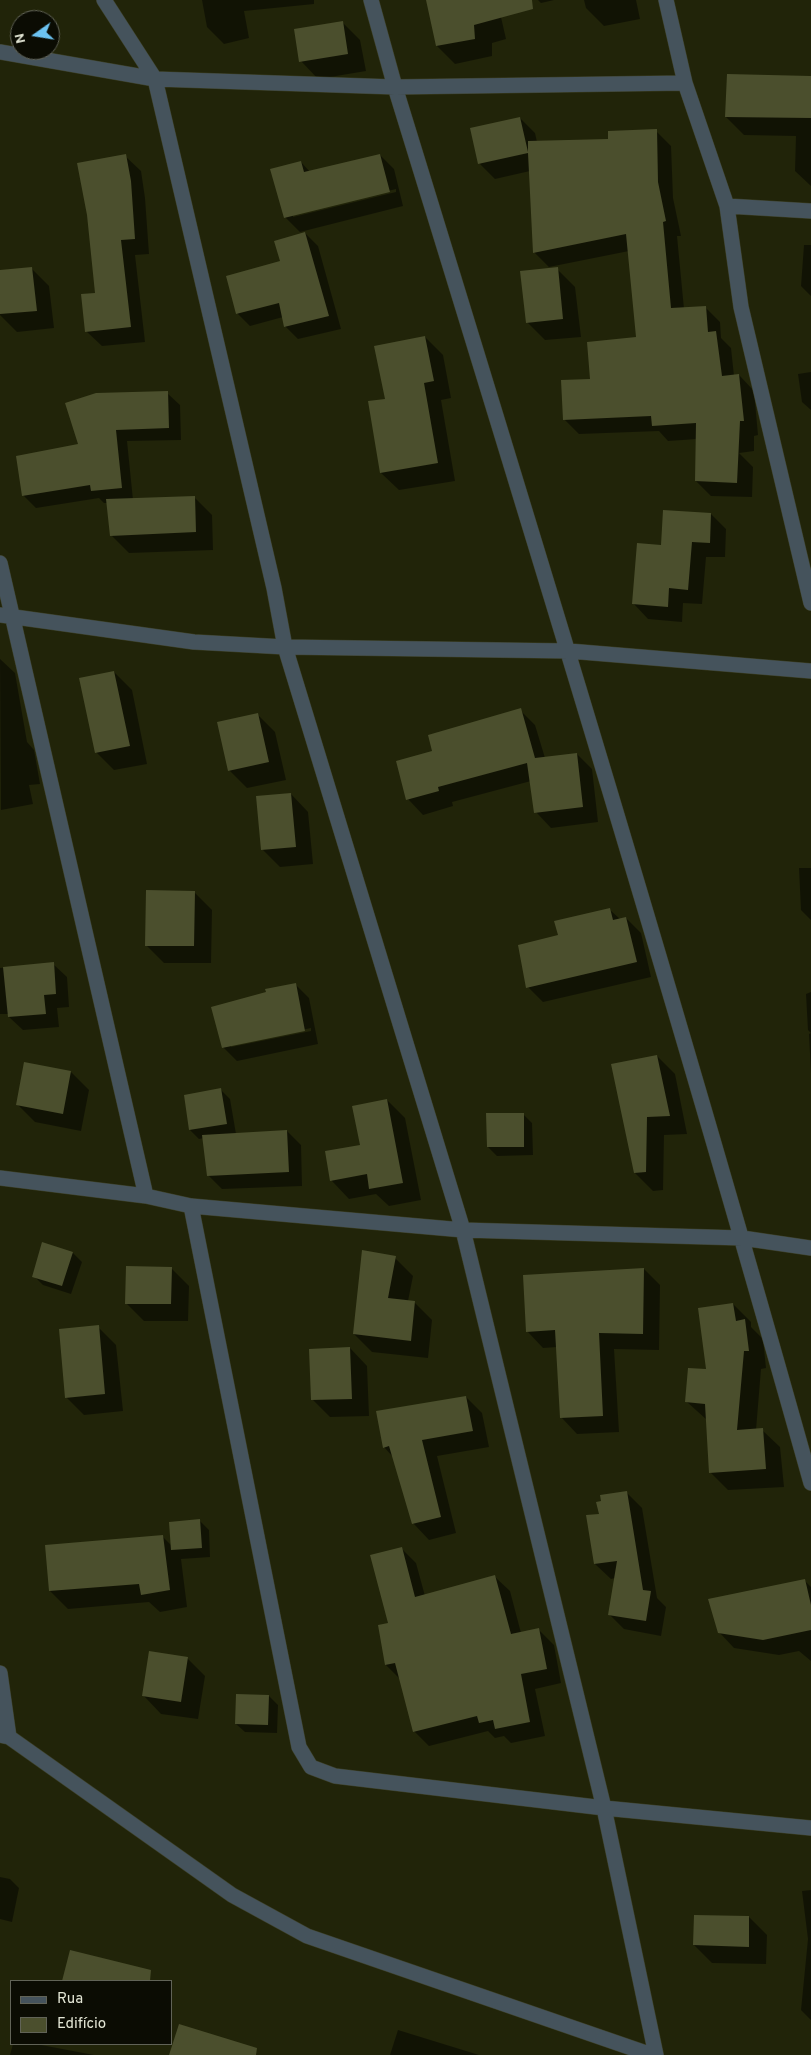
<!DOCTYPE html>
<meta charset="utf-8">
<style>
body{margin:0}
#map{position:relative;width:811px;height:2055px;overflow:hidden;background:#212409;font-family:Overpass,sans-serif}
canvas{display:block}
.legend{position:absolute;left:10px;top:1980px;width:162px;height:65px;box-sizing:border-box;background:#0b0c03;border:1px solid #616357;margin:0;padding:6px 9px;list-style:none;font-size:15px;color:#e3e6d5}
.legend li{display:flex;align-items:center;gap:10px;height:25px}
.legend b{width:25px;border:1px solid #616357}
.north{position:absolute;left:10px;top:10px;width:50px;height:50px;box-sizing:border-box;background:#0b0c03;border:1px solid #616357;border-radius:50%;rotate:257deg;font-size:14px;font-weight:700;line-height:20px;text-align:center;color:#e3e6d5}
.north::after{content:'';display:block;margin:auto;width:18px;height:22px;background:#6cc3f2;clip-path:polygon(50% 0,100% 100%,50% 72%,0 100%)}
</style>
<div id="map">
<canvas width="811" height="2055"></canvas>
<ul class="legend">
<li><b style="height:6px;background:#45535c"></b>Rua</li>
<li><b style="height:14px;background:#4b4f2d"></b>Edifício</li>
</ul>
<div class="north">N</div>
</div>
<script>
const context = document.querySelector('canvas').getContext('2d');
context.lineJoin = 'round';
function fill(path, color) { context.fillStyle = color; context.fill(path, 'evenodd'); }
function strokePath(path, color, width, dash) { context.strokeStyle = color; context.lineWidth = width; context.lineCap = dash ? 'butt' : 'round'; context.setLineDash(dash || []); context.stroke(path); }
fill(new Path2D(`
 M202,0H314V4L244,11L249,38L224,44L207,27Z
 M427,0H494L498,4L506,39L492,43V56L455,64L437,46Z
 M538,0H554L541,3Z
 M584,0H636L640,19L604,26L586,8Z
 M342,22L360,40L366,71L318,79L301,61Z
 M811,76V186L795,171L796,136L744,135L726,117Z
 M520,118L535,133L537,142L610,140L656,131L671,146L673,198L681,236H677L684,309L705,307L720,322L721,338L731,348L734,376L739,375L754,391L758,435L754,436V451L739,453L753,467L752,497L711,496L696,481L697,439L668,441L659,431L579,434L564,419L592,380L637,339L629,251L549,267L534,252L530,171L495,179L480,164Z
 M380,155L394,169L403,206L300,232L285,217L301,162L310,172ZM396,189V192L293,217V214Z
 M125,156L141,171L145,198L149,254L135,255L145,342L102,346L86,331L96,294Z
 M305,233L318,246L341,329L298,339L285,326L283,317L250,326L237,313Z
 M804,245H811V296L801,286Z
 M31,268L49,286L54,328L17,332L0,315V271Z
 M557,269L575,287L581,337L545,340L527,322Z
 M425,337L443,355L451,398L441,400L455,481L399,490L381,473L387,400Z
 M811,372V410L802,402L798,374Z
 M167,393L180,405L181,440L127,441L133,500L194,497L212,515L213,550L129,553L111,535L107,503H104L99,498L36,508L24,496L17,457L79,445Z
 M711,514L726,529L725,557H706L702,604L683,603L682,622L648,619L634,604L663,546Z
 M0,659L15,673L27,742L34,750L40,784L29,785L33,804L1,810Z
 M114,672L132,690L147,764L114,770L96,752Z
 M520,710L535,725L545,758L577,754L592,769L598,822L551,828L536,812L531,781L452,802L453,806L423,815L408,799L433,752Z
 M257,714L275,732L286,780L247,788L229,770Z
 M291,794L308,812L313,864L280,867L262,849Z
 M799,868H811V920L801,910Z
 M194,892L212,910L211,963H164L146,945Z
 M610,910L620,919L626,918L641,933L651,977L543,1002L528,987L559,936Z
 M53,964L67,977L69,1007L57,1008L59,1027L23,1030L9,1017V1014H0V968Z
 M295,984L309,998L318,1044L237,1061L223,1047ZM311,1028V1031L231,1047V1045Z
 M811,992V1033L808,1030L806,994Z
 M811,1033V1073L809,1034Z
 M657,1056L675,1074L687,1134L664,1135L663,1190L653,1191L635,1173Z
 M71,1072L89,1090L81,1131L35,1122L17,1104Z
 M221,1090L230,1099L236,1134L287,1131L301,1145L302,1186L222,1189L208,1175L204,1138L199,1139L190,1130Z
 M387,1100L405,1118L421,1200L389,1206L376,1194L349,1199L332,1181L326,1152L361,1146Z
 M523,1114L532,1123L533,1155L497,1156L488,1147Z
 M73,1253L82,1262L71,1294L43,1285L34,1276Z
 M395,1258L413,1276L408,1301L414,1302L432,1320L428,1358L372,1352L354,1334Z
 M171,1268L189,1286L188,1321H144L126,1303Z
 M644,1269L660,1285L659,1350L614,1349L619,1432L577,1434L561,1417L557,1347L543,1348L527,1331Z
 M733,1304L751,1322V1327L763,1339L766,1368L761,1369L756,1430H762L780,1447L784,1487L728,1490L710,1472L707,1420L687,1402L708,1371Z
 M98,1327L116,1345L123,1411L84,1415L66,1397Z
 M350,1348L367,1366L369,1416L330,1417L312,1399Z
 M466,1397L482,1413L489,1447L437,1456L456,1533L429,1540L413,1523L393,1457L384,1447Z
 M626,1492L642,1508L657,1598L666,1607L661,1636L624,1629L609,1614L615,1578L611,1579L595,1564L588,1516L600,1515Z
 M200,1521L209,1530L210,1557L181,1559L187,1607L160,1612L149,1602L68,1609L50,1591L162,1536L172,1546Z
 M401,1548L416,1563L425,1596L495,1577L510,1591L521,1633L539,1630L554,1645L561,1683L535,1689L545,1736L511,1743L504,1736L495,1738L488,1731L429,1746L414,1731L400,1679L386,1665L389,1624Z
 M805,1581L811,1587V1661L799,1651L779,1655L734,1648L719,1632Z
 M187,1658L205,1676L198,1719L161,1714L144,1696Z
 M269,1696L278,1705L277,1733L245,1732L236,1724Z
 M0,1877L10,1879L19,1888L12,1922L0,1919Z
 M811,1890V2020L801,2010L808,1939L802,1891Z
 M749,1917L767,1935L766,1964L712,1963L694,1945Z
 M71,1952L125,1978L124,1981H63Z
 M398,2030L479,2055H390Z
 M13,2044H36L94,2055H10Z`), '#0007');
fill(new Path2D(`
 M426,0H532L533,9L474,25L475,39L436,46Z
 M343,21L348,54L299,62L294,29Z
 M727,74L811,76V118L725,117Z
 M520,117L528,152V141L608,139V131L657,129L658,182L666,221L663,222L671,308L706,306L708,332L716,331L722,376L739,374L744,421H740L737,483L695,481L696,423L652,426L651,416L563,420L561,380L590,379L587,342L636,337L626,234L533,253L528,153L478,164L470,128Z
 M126,154L131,181L135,239L121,240L131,327L85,332L81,294L95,293L87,215L77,163Z
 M380,154L390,192L284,218L270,169L301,161L304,172Z
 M305,232L329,316L284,327L279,303L236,314L226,276L280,261L274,241Z
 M32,267L37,311L0,314V270Z
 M558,267L563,319L526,323L520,271Z
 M425,336L434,381L424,383L438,463L380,473L368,401L385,399L374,346Z
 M168,391L169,428L116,430L122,488L91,491L90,485L22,496L16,456L78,444L65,403L96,393Z
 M195,496L196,532L110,536L106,499Z
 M663,510L711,513L710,543L692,542L688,590L669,588L668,607L632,604L637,543L661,545Z
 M114,671L130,746L95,753L79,678Z
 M521,708L535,758L577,753L583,807L534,813L527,763L438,787L439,791L406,800L396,761L432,751L428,735Z
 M258,713L269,762L228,771L217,722Z
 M291,793L296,847L261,850L256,796Z
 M146,890L195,891L194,946H145Z
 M610,908L613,920L626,917L637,962L526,988L518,945L558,935L554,921Z
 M54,962L56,994L44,995L46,1014L8,1017L3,967Z
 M296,983L305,1031L222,1048L211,1007L266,992L265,989Z
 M657,1055L670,1116L647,1117L646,1172L634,1173L611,1064Z
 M24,1062L71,1071L63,1114L16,1105Z
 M221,1088L227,1124L189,1130L184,1095Z
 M387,1099L403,1183L369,1189L367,1174L330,1181L325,1151L360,1145L352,1106Z
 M486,1113H524V1147H487Z
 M287,1130L289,1172L207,1176L202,1135Z
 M42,1242L73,1252L62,1286L32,1277Z
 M362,1250L396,1256L388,1298L415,1301L411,1341L353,1334Z
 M126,1266L172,1267L171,1304H125Z
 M644,1268L643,1334L599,1333L603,1416L560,1418L555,1330L526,1332L523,1275Z
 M733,1303L736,1321L745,1319L749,1351H744L737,1430L763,1428L766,1469L709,1473L705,1404L685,1402L688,1368L706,1369L698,1308Z
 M99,1325L105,1394L65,1398L59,1329Z
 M350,1347L352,1399L311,1400L309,1349Z
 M466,1396L473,1431L422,1440L441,1517L412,1524L389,1446L383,1448L376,1411Z
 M627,1491L643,1590L651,1591L646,1621L608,1615L617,1561L594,1564L586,1515L599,1514L596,1502L601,1501L600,1495Z
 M200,1519L202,1548L171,1550L169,1522Z
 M163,1535L170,1590L141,1595L139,1584L49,1591L45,1545Z
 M402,1547L415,1597L495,1575L511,1634L539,1628L547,1669L521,1674L530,1722L495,1729L493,1720L479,1723L477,1716L413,1732L395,1663L385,1665L378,1625L388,1623L370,1555Z
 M805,1579L811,1605V1630L763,1640L718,1633L708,1599Z
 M149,1651L188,1657L181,1702L142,1696Z
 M236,1694L269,1695L268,1725L235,1724Z
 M694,1915L749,1916V1947L693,1945Z
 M70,1950L151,1970L150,1981H62Z
 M179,2024L257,2048L256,2055H169Z`), '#4b4f2d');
const minor = new Path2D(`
 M104,0L155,79L274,588L285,647L463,1230L604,1808L656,2055
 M371,0L395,87C538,551 680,1015 811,1483
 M666,0L685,83L727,206L741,307L811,603
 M0,52L155,79L395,87L685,83
 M727,206L811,211
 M0,563L146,1196
 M0,615L194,642L285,647L569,651L811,671
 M0,1178L146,1196L191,1206L463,1230L742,1238L811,1248
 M191,1206L299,1747L311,1767L335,1776L604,1808L811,1828
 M0,1673L9,1737
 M0,1735L9,1737L232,1895L307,1936L652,2055`);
strokePath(minor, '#3c3f26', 16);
strokePath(minor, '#45535c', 15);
</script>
